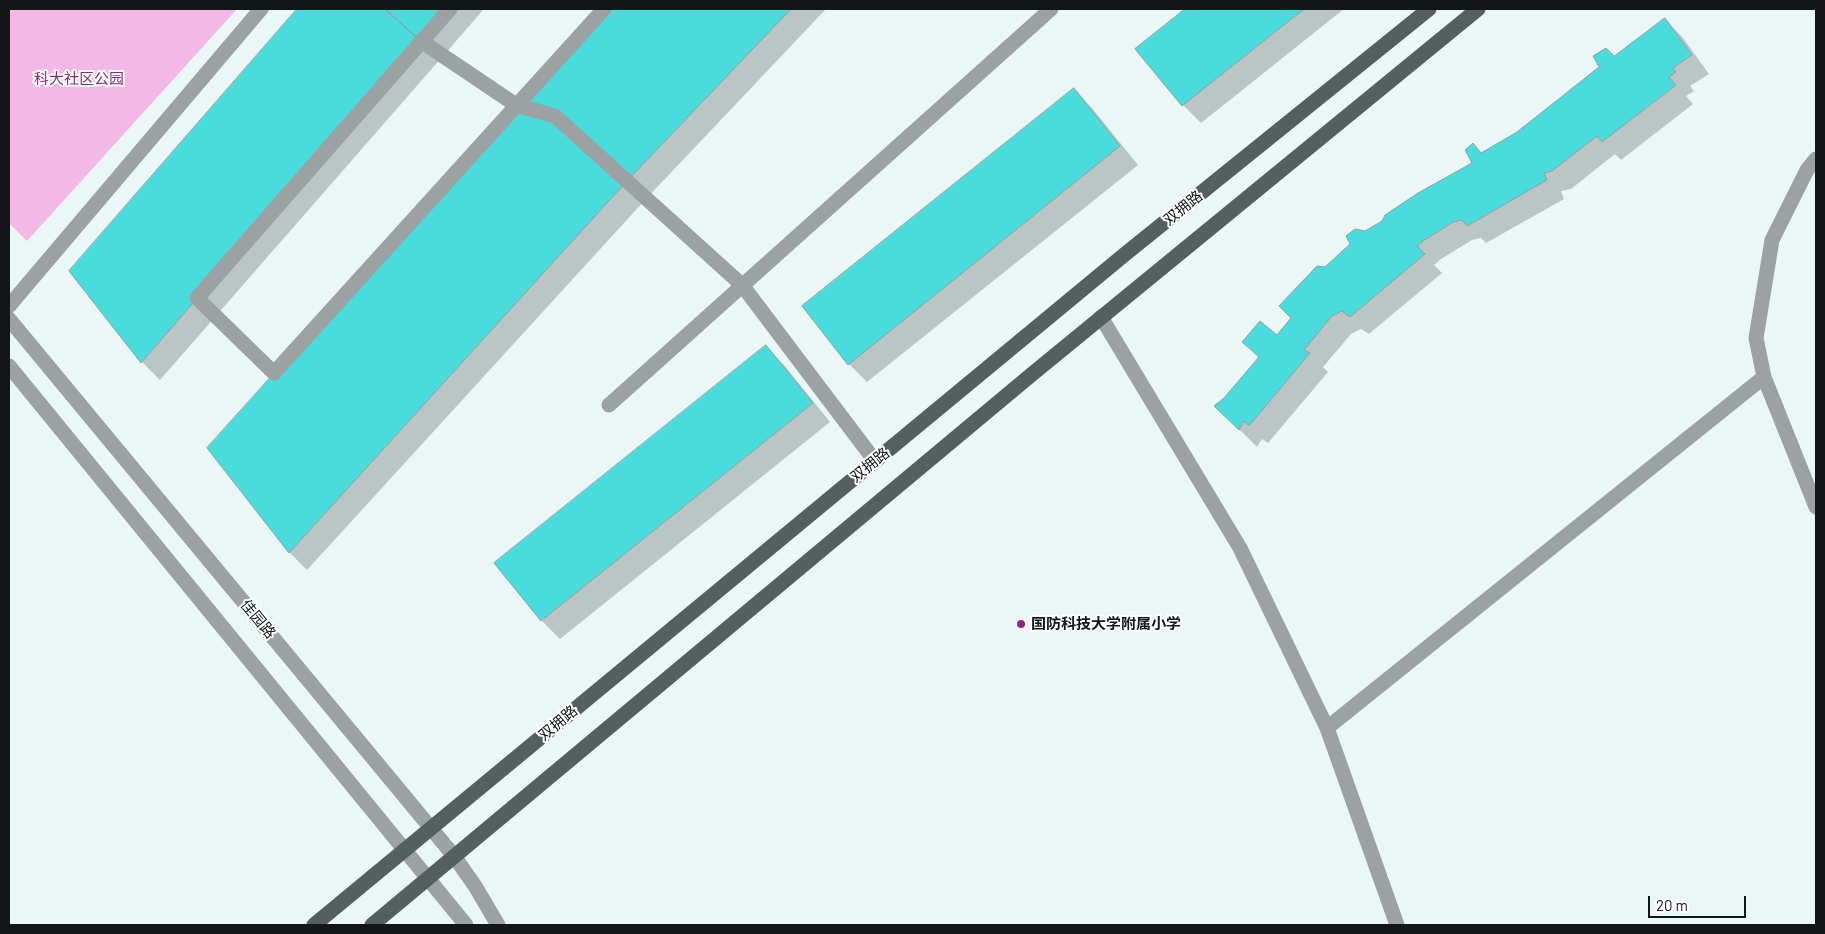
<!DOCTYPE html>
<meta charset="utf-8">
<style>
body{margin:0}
#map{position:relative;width:1825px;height:934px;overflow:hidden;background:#eaf7f6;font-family:Barlow,sans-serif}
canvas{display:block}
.frame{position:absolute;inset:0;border:10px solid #121616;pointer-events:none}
.scale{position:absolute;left:1648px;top:896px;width:98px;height:22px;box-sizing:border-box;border:2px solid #121616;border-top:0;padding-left:6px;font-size:15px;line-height:18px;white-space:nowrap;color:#121616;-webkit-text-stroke:4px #fff;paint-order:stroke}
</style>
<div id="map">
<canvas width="1825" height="934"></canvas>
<div class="frame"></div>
<div class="scale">20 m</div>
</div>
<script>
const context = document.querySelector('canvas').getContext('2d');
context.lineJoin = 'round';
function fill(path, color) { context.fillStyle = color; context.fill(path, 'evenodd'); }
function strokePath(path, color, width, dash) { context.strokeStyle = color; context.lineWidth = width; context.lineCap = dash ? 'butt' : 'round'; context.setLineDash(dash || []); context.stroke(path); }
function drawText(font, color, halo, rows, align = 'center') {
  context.font = font + ' Barlow,"Noto Sans SC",sans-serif'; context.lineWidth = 4; context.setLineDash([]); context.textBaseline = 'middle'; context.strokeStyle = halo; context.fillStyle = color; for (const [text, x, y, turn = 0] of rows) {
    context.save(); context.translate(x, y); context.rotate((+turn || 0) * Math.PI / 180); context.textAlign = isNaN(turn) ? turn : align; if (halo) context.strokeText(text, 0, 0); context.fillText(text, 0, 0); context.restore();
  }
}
fill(new Path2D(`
 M9,9H237L27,241L9,223Z`), '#f3b8e6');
fill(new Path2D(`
 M299,9H484L160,380L142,362L71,271Z
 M605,9H826L645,200L307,570L289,552Z
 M1187,9H1344L1201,123L1183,105L1136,49Z
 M1665,19L1683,38L1709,74L1690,86L1694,91L1686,96L1693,104L1621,160L1615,154L1571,189L1561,191L1564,199L1486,243L1481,238L1472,240L1441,259L1434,265L1442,273L1369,334L1361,329L1351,334L1323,367L1328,372L1268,443L1262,439L1257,447L1234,424L1225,399L1292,318L1325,269L1366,232L1473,163V145L1482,153L1518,133Z
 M1074,90L1092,108L1138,165L867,382L849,364Z
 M766,347L784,365L830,422L560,639L542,621Z`), '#0003');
const building = new Path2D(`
 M297,9H385L421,41L141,363L69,271Z
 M385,9H450L421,41Z
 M604,9H791L627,181L555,116L516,105Z
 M1185,9H1304L1182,106L1135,49Z
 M1665,18L1692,55L1673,68L1676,72L1669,77L1676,85L1602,142L1597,136L1552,171L1544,173L1547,180L1467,226L1462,220L1453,222L1423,241L1417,246L1425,254L1350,317L1342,311L1332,316L1304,350L1310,353L1249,426L1244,421L1239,430L1214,406L1224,398L1259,357L1242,342L1260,321L1277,335L1291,318L1279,306L1317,266L1325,267L1350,244L1346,236L1355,229L1365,231L1382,221L1385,215L1418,193L1472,163L1465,150L1473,143L1481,153L1517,132L1599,67L1593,56L1606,48L1614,56Z
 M1074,88L1120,146L848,365L802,306Z
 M516,105L555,116L627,181L289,553L207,448Z
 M766,345L813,403L541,621L494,563Z`);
fill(building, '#48dcdc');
strokePath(building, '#94a0a0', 1);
strokePath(new Path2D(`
 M450,9L197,298L274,373L604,9
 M421,41L516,105L555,116L742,285L875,461
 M1816,159L1807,170L1772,240L1756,338L1764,377L1816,507
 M9,306L261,9
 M1101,317L1240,548L1327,728L1397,925
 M9,319L454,856L475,886L498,925
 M9,366L466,925
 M609,405L1051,9
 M1327,728L1764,377`), '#9ca2a2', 15);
strokePath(new Path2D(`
 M314,925L1124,255L1429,9
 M372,925L1031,375L1478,9`), '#565f5f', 15);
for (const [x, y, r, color] of [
 [1021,624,5,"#932383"]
]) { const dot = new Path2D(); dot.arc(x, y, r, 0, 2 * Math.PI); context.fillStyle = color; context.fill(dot); strokePath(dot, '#fff', 2); }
drawText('15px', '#862c78', '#fff', [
 ["科大社区公园",79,79]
]);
drawText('15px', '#121616', '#fff', [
 ["双拥路",1183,208,-39],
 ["双拥路",870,465,-39],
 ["佳园路",258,619,50],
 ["双拥路",558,723,-40]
]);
drawText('bold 15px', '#121616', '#fff', [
 ["国防科技大学附属小学",1031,624]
], 'left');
</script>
